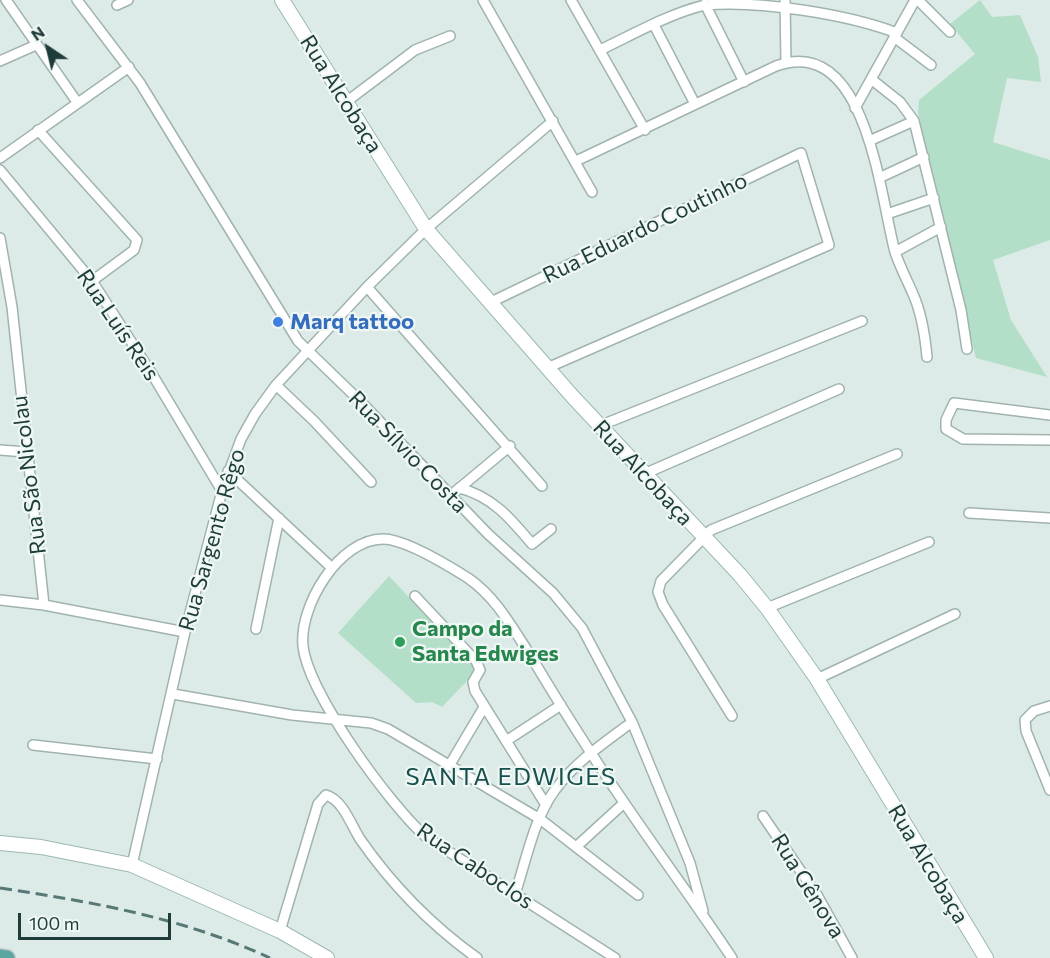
<!DOCTYPE html>
<meta charset="utf-8">
<style>
body{margin:0}
#map{position:relative;width:1050px;height:958px;overflow:hidden;background:#ddebe8;font-family:Commissioner,sans-serif}
canvas{display:block}
.north{position:absolute;left:18px;top:18px;width:60px;height:60px;-webkit-text-stroke:4px #eef7f4;paint-order:stroke;rotate:325deg;font-size:16px;font-weight:700;line-height:24px;text-align:center;color:#1d3c3a}
.north::after{content:'';display:block;margin:auto;width:21px;height:27px;background:#1d3c3a;clip-path:polygon(50% 0,100% 100%,50% 72%,0 100%)}
.scale{position:absolute;left:18px;top:913px;width:153px;height:27px;box-sizing:border-box;border:3px solid #1d3c3a;border-top:0;padding-left:8px;font-size:18px;line-height:21px;white-space:nowrap;color:#1d3c3a;-webkit-text-stroke:4px #eef7f4;paint-order:stroke}
</style>
<div id="map">
<canvas width="1050" height="958"></canvas>
<div class="north">N</div>
<div class="scale">100 m</div>
</div>
<script>
const context = document.querySelector('canvas').getContext('2d');
context.lineJoin = 'round';
function fill(path, color) { context.fillStyle = color; context.fill(path, 'evenodd'); }
function strokePath(path, color, width, dash) { context.strokeStyle = color; context.lineWidth = width; context.lineCap = dash ? 'butt' : 'round'; context.setLineDash(dash || []); context.stroke(path); }
function drawText(font, color, halo, rows, align = 'center') {
  context.font = font + ' Commissioner,sans-serif'; context.lineWidth = 4.5; context.setLineDash([]); context.textBaseline = 'middle'; context.strokeStyle = halo; context.fillStyle = color; for (const [text, x, y, turn = 0] of rows) {
    context.save(); context.translate(x, y); context.rotate((+turn || 0) * Math.PI / 180); context.textAlign = isNaN(turn) ? turn : align; if (halo) context.strokeText(text, 0, 0); context.fillText(text, 0, 0); context.restore();
  }
}
fill(new Path2D(`
 M980,0L992,17L1020,15L1038,57L1041,82L1007,78L993,142L1050,160V240L993,260L1011,320L1047,377L976,358L918,113L919,100L975,54L950,24Z
 M389,576L475,668L466,682L442,707L432,702L416,703L338,633Z`), '#b3dfc8');
const street = new Path2D(`
 M6,0L77,102
 M77,0L140,83L298,341L362,403L488,534L553,593L582,628L632,722L690,863L703,911
 M483,0L592,192
 M571,0L645,130
 M785,0L786,62
 M918,0L950,32
 M705,4L744,82
 M117,5L128,0
 M654,25L695,104
 M894,37L931,65
 M600,50C634,34 668,14 705,5C757,0 847,14 897,33
 M0,61L36,45
 M871,79L900,102L914,121L961,310L967,349
 M346,102L415,50L450,36
 M855,108L915,0
 M38,130L137,240L134,250L92,281
 M869,141L914,121
 M0,158L129,67
 M576,161L776,66C867,33 880,197 895,252C900,267 907,280 913,294C922,314 925,335 927,357
 M0,170L92,281L152,374L222,491
 M879,178L924,157
 M887,214L934,198
 M0,238L12,307L44,605
 M895,252L941,227
 M367,287L542,486
 M489,303L801,153L829,245L547,368
 M276,385L314,421L371,482
 M1050,415L954,403L946,420V429L963,439L1050,440
 M599,426L862,321
 M0,450L26,452
 M228,471L332,568
 M644,474L839,389
 M459,488C492,496 511,519 532,544L551,529
 M456,491L510,446
 M969,513L1050,518
 M415,596L476,661L480,670L473,682L475,691L546,805
 M0,600L44,605L185,632
 M767,608L929,542
 M256,629L279,518
 M817,679L955,614
 M173,694L292,715L371,723L388,729L540,819L638,895
 M1050,706L1034,711L1025,720L1026,731L1050,790
 M732,716L663,605L658,592L661,581L711,530L897,454
 M506,741L561,705
 M33,745L157,759
 M449,766L484,707
 M763,816L817,895L852,958
 M577,846L624,803
 M132,865L185,632L222,491L241,439L255,414L276,385L367,287L426,229L553,121
 M515,894C526,861 534,818 555,790C575,762 605,742 632,722
 M280,931L318,804L326,795C343,800 351,825 360,839C392,885 431,925 477,958
 M615,958L426,837C389,804 308,693 303,646C299,606 339,539 383,539C405,539 449,566 468,578C497,598 513,629 532,658C551,690 571,722 591,753C636,823 686,889 732,958`);
const secondary = new Path2D(`
 M282,0L426,229L573,397L740,575L767,608L817,679L986,958
 M0,843L41,847L132,865L280,931L327,958`);
const primary = new Path2D(`
 M0,957L7,958`);
strokePath(street, '#a0b3b0', 12);
strokePath(secondary, '#9bb8b3', 16);
strokePath(primary, '#c0c8c8', 18);
strokePath(street, '#fff', 9);
strokePath(secondary, '#fff', 14);
strokePath(primary, '#5ca6a1', 15);
strokePath(new Path2D(`
 M0,888C93,902 184,918 270,958`), '#577876', 3, [12, 6]);
for (const [x, y, r, color] of [
 [278,322,6,"#3f7fe0"],
 [400,642,6,"#2e9e5b"]
]) { const dot = new Path2D(); dot.arc(x, y, r, 0, 2 * Math.PI); context.fillStyle = color; context.fill(dot); strokePath(dot, '#eef7f4', 2); }
drawText('22px', '#1d3c3a', '#eef7f4', [
 ["Rua Alcobaça",341,94,58],
 ["Rua Eduardo Coutinho",645,228,-26],
 ["Rua Luís Reis",118,325,56],
 ["Rua Sílvio Costa",408,452,46],
 ["Rua Alcobaça",643,473,47],
 ["Rua São Nicolau",29,475,-97],
 ["Rua Sargento Rêgo",212,540,-74],
 ["Rua Alcobaça",928,864,59],
 ["Rua Caboclos",475,866,34],
 ["Rua Gênova",808,886,58]
]);
drawText('bold 22px', '#366cbe', '#eef7f4', [
 ["Marq tattoo",290,322]
], 'left');
drawText('bold 22px', '#27864d', '#eef7f4', [
 ["Campo da",412,629],
 ["Santa Edwiges",412,654]
], 'left');
context.letterSpacing = '1.5px';
drawText('24px', '#17504d', '#eef7f4', [
 ["SANTA EDWIGES",511,777]
]);
context.letterSpacing = '0px';
</script>
